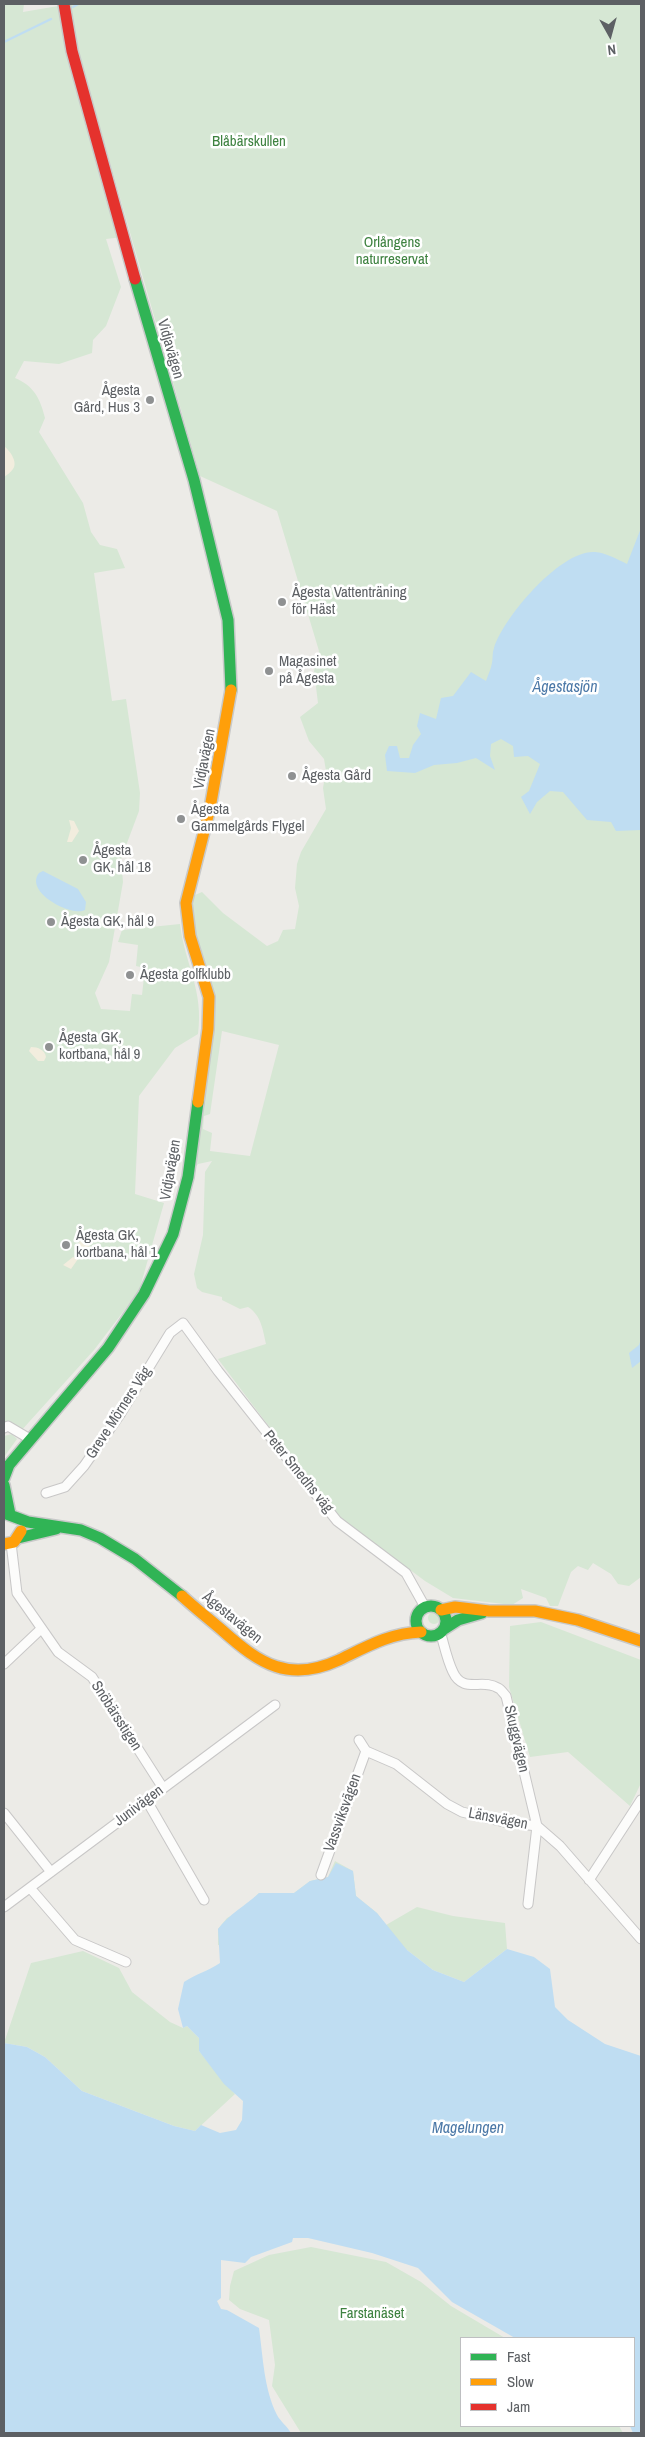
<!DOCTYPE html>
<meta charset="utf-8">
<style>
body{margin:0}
#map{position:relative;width:645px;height:2437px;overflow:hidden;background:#ecebe7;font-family:"Archivo Narrow",sans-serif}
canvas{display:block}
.frame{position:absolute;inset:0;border:5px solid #5d6064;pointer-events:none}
.legend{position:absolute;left:460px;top:2337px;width:175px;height:90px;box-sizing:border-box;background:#fff;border:1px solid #bebfc1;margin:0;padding:6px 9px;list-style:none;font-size:15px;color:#5d6064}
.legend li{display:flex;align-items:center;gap:10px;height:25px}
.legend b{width:25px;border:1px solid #bebfc1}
.north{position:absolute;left:585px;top:10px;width:50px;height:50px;-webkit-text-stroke:4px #fff;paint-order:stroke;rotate:173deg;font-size:14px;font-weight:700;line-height:20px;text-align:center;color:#5d6064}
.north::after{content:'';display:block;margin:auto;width:18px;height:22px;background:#5d6064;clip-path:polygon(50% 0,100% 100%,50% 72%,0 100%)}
</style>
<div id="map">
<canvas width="645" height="2437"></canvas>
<div class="frame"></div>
<ul class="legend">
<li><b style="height:6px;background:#30b455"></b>Fast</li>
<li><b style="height:6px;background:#ff9f0a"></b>Slow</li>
<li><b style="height:6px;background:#e5322d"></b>Jam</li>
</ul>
<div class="north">N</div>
</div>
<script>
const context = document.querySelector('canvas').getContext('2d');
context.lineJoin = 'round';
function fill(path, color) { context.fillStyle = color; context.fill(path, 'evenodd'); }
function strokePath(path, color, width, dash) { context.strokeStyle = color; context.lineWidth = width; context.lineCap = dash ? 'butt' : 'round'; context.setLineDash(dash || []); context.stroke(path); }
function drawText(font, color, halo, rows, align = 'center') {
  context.font = font + ' "Archivo Narrow",sans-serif'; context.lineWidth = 5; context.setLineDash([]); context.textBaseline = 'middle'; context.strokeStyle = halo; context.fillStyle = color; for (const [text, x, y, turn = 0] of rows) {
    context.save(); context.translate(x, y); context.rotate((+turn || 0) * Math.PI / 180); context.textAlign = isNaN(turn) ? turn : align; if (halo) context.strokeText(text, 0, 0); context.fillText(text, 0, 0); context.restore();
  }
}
fill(new Path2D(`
 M4,4H24L23,12L64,5L123,237L106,239L121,287L106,326L93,340L92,353L59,364L24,361L15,378C34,386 40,398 45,418L39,432L83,503L91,532L100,545L117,549L125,568L94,573L112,701L126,699L140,793L139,811L121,859L123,882L109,962L95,993L101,1009L130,1011L132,994L142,995L145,968L136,966L138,945L118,942L122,930L180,924C185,965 204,990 198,1034L175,1048L139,1096L135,1194L164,1203L139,1291L94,1350L20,1432L4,1428Z
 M70,4H641V1577L629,1586L618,1584L611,1574L593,1563L588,1570L578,1566L571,1572L558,1606H550L546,1598L521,1589L523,1598L512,1605L453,1598L425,1581L335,1514L218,1359L266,1344C263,1330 261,1315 248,1307L240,1309L222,1300V1297L202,1292L197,1288L194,1274L203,1235L205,1172L212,1161L198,1164L188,1177L209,997L187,915L195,895L202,892L223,913L267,946L278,941L283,930L295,929L299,906L295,888L297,864L301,852L326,809L323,788L326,771L324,759L309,741L300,717L318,703L314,671L319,651L277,511L200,476L75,41ZM222,1031L279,1045L250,1156L210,1151L212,1133L203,1129L204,1116L210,1114Z
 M12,1434L17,1439L4,1457V1436Z
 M428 1618a6 6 0 1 1 12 0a6 6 0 1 1-12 0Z
 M541,1622L641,1660V1783L630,1806L568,1752L530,1757L509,1687L510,1626Z
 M335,1861L353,1871L356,1896L377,1913L386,1925L417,1907L453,1916L505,1923L507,1949L464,1982L433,1970L407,1950L218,1945V1929L227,1918L243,1909L259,1893H294L310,1881L328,1877Z
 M83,1951L119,1968L132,1992L170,2022L183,2028L187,2026L199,2038V2051L235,2094L195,2131L174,2126L82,2091L45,2057L27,2047L4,2043L31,1963Z
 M311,2247L386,2262L421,2282L451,2306L505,2338H461V2426H619L623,2433H301L272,2386L275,2365L269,2320L240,2309L229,2300L230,2286L234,2271L269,2255Z`), '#d6e7d4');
fill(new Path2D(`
 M5,447C10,451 18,462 13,469C11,472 7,475 4,477Z
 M69,820L74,821L79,831L72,842H67L71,828Z
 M31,1047C38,1047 45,1050 46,1057L44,1061H38L29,1051Z
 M85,1235L90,1237V1245L86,1250H80L78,1244Z
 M73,1257L78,1259L71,1269L63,1265Z`), '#f2edde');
fill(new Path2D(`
 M641,528V830L616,831L611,822L587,820L563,792L550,791L537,802L530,814L521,797L529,791L540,764L528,756L514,757L513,746L501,739L491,744L490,756L495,770L476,758L457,763L434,765L415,773L387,771L385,755L389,746H397L400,758H409L413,745L421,734L417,726L420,713L436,719L441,698L453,696L471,672L486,681C488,675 491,669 492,663C493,658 492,653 494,648C503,618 561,549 595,552C606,553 617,559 627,564Z
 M43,871L78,889L86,902L85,910C71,917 24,892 39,873Z
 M641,1339V1361L632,1368L629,1353L639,1345Z
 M336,1863L353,1871L356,1896L377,1913L407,1950L433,1970L464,1982L507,1949L534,1957L550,1969L555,2007L568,2020L605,2044L641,2056V2433H633L630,2426H634V2338H515L452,2302L418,2268L372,2253L308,2238H293L292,2242L251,2257L245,2263L221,2260V2298L217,2301L221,2309L227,2310L259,2328C263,2357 264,2389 277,2415C280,2421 287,2426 291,2433H4V2043L27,2047L45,2057L82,2091L174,2126L195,2131L201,2125L220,2133L236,2130L242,2120L243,2101L224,2084L199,2051V2038L187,2026L183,2028L178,2009L184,1982C196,1974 208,1971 220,1963L218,1929C229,1914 245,1906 259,1893H294L310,1881L328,1877Z`), '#bfddf2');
strokePath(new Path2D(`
 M73,7L78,4
 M4,42L51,19`), '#bfddf2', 2.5);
const street = new Path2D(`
 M4,1428L8,1426L30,1439
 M46,1493L65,1487L84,1466L121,1413L170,1333L183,1323L218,1371L337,1521L406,1573L425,1607
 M11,1543L17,1593L58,1652L92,1677L163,1788
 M437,1635L442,1638C445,1649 448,1662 453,1672C463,1694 482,1678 498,1688C501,1689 504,1694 506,1696L537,1826L528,1904
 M4,1664L41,1629
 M359,1740L366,1751L396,1764L447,1804L462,1812L504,1822L537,1826L560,1846L641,1939
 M147,1801L204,1900
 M4,1813L51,1872
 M321,1875L366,1751
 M589,1880L641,1800
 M31,1889L75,1940L126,1962
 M4,1907L275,1705`);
const fast = new Path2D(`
 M135,279L194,480L228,620L231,690
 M4,1478L9,1465L108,1348L144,1294L173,1234L188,1177L198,1102
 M4,1485L10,1514
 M4,1513L28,1522L81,1530L100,1538L135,1559L182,1596
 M18,1538L56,1529
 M416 1621a15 15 0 1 1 30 0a15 15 0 1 1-30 0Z
 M444,1629L458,1620L482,1613`);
const slow = new Path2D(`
 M198,1102L208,1029L209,997L190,936L186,903L210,808L231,690
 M4,1544L14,1542L21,1531
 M182,1596C195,1608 209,1619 223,1631C260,1664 289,1683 339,1660C366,1647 390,1633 421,1632
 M441,1610L455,1607L489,1611H535L578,1620L641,1641`);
const jam = new Path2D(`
 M64,4L72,51L135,279`);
strokePath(street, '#c8c7c7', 11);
strokePath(fast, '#c8c9c9', 14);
strokePath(slow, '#c8c9c9', 14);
strokePath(jam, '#c8c9c9', 14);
strokePath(street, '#fcfcfb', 9);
strokePath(fast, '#30b455', 11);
strokePath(slow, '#ff9f0a', 11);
strokePath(jam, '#e5322d', 11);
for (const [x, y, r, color] of [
 [150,400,5,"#8f9192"],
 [282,602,5,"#8f9192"],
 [269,671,5,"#8f9192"],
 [292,776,5,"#8f9192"],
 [181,819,5,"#8f9192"],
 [83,860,5,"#8f9192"],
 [51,922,5,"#8f9192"],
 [130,975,5,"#8f9192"],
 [49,1047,5,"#8f9192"],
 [66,1245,5,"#8f9192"]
]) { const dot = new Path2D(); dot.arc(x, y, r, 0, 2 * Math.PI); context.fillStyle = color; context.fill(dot); strokePath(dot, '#fff', 2); }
drawText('15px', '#3e8240', '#fff', [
 ["Blåbärskullen",249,142],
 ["Orlångens",392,243],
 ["naturreservat",392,260],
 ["Farstanäset",372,2314]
]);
drawText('15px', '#5d6064', '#fff', [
 ["Vidjavägen",170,349,74],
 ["Vidjavägen",205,759,-79],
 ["Vidjavägen",171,1170,-80],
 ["Greve Mörners Väg",119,1413,-57],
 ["Peter Smedhs väg",298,1472,51],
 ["Ågestavägen",232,1618,39],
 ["Snöbärsstigen",116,1716,57],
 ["Skuggvägen",516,1739,77],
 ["Junivägen",139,1806,-37],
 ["Vassviksvägen",343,1813,-70],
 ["Länsvägen",498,1819,11]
]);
drawText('15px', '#5d6064', '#fff', [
 ["Ågesta",140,391,"right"],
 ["Gård, Hus 3",140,408,"right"],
 ["Ågesta Vattenträning",292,593],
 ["för Häst",292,610],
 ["Magasinet",279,662],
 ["på Ågesta",279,679],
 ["Ågesta Gård",302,776],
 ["Ågesta",191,810],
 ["Gammelgårds Flygel",191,827],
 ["Ågesta",93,851],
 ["GK, hål 18",93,868],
 ["Ågesta GK, hål 9",61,922],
 ["Ågesta golfklubb",140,975],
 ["Ågesta GK,",59,1038],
 ["kortbana, hål 9",59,1055],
 ["Ågesta GK,",76,1236],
 ["kortbana, hål 1",76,1253]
], 'left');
drawText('italic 16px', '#4b78a7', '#fff', [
 ["Ågestasjön",565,688],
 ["Magelungen",468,2129]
]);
</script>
